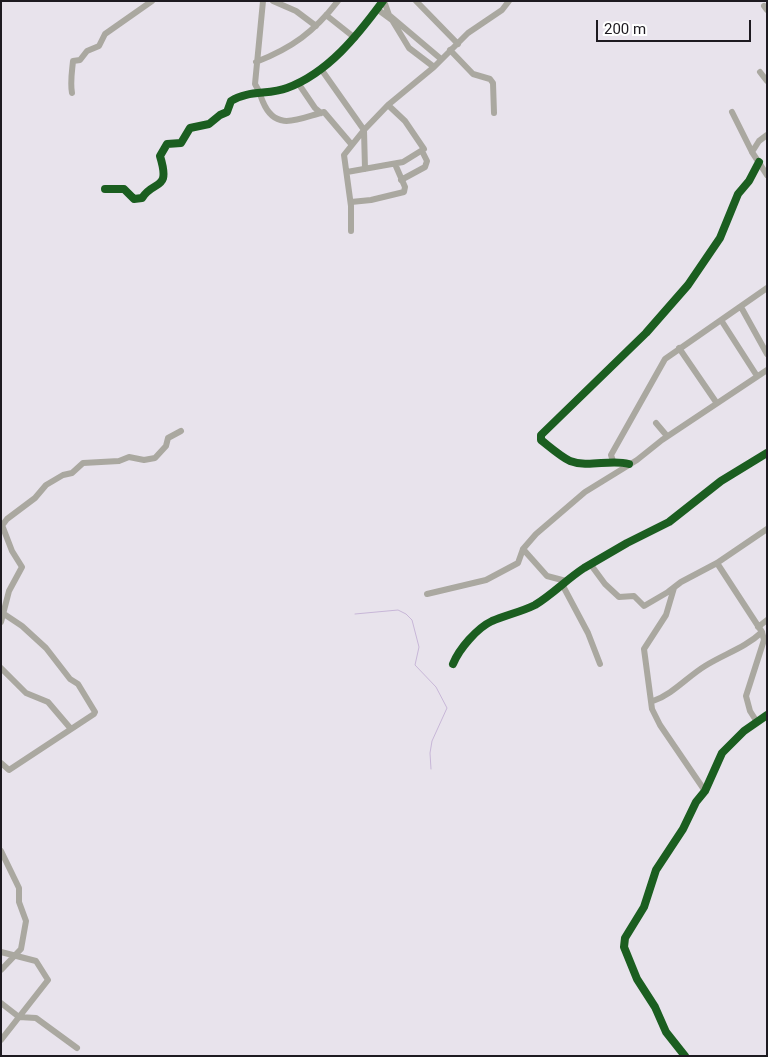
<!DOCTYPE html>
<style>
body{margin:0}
#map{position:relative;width:768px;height:1057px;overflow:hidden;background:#e8e3ec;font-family:Roboto,sans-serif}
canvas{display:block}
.frame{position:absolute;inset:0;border:2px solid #1d1a20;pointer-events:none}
.scale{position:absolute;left:596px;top:20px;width:155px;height:22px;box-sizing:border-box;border:2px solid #1d1a20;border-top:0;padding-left:6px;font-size:15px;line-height:18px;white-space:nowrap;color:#1d1a20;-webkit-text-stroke:4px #fff;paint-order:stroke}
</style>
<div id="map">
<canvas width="768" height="1057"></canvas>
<div class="frame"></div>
<div class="scale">200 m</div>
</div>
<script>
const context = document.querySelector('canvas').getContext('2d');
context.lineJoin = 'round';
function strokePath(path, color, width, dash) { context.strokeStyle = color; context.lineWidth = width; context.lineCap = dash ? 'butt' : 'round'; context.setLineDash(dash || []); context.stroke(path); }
strokePath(new Path2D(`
 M355,614L398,610L406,614L412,620L419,647L415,665L436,687L447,708L432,741L430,753L431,769`), '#c7b6d7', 1);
strokePath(new Path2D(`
 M263,1L255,84C259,90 260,95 263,102C276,133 300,118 324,112L352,145
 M273,1L296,11L316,26
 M384,1L389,15L441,59
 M416,1L458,44
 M764,6L767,10
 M377,9L392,20L409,48L434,67
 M326,15L355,38
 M450,50L473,74L490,79L493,83L494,113
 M256,62C292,48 314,32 338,1
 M321,69L364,130L365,169
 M760,72L767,81
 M298,83L315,108L321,113
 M72,93C70,82 72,72 73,61L80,60L87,51L99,46L105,34L152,1
 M732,112L752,152L767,175
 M752,152L759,141L767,135
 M347,172L403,162L424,149L405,121L388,105
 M401,180L425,167L427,161L422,151
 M105,189H124L134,199L142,198C154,179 171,192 160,156L167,144L181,143L190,128L209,124L220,115L227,112L231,101C248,90 269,95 287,88C328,73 358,35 383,1
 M351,202L371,200L404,192L405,187L395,164
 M351,231V206L344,155L364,130L388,105L434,67L468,33L502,10L509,1
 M741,307L767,354
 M721,320L757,376
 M679,348L716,402
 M656,423L667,436
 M613,461L611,455L665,359L767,288
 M629,464C610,459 588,468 570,461C560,456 550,447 541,440V435L646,333L688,285L720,238L738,194L749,181L759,162
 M1,527L7,519L35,498L46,485L63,475L72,473L83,463L119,461L129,457L144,460L155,458L166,446L168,438L181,431
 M523,549L547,576L566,581
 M717,563L762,632L764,640L746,696L750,711L757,722
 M591,565L605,584L619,597L634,596L644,606L668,592L681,582L717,563L767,529
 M563,586L588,633L600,664
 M674,588L666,615L644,649L652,709L660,725L705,791
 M427,594L486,580L518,563L523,549L536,534L585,492L637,460L662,440L767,370
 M1,622L9,591L22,567L12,551L2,525
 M758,627L767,620
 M453,664C459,649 477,628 492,621C506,615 521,612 535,605C553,594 567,579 584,568L627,543L669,522L721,481L767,453
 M1,668L26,693L48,702L71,729
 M653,701C673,694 687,677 705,666C724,654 745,648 762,632
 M1,763L9,770L94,714L95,712L78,684L70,679L46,648L22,626L4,614
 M1,851L19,888V902L26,921L21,949L1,970
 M1,952L36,961L48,980L1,1040
 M1,1003L19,1017L36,1018L77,1048
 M685,1056L666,1032L655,1007L637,979L624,947L625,938L644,907L656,870L683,829L696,802L705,791L722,753L744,731L767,715`), '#aaa8a0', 6);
strokePath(new Path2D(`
 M105,189H124L134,199L142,198C154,179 171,192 160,156L167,144L181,143L190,128L209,124L220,115L227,112L231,101C248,90 269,95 287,88C328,73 358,35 383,1
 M629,464C610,459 588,468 570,461C560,456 550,447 541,440V435L646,333L688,285L720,238L738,194L749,181L759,162
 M453,664C459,649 477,628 492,621C506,615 521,612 535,605C553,594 567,579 584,568L627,543L669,522L721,481L767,453
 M685,1056L666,1032L655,1007L637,979L624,947L625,938L644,907L656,870L683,829L696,802L705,791L722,753L744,731L767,715`), '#1b5e20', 8);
</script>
